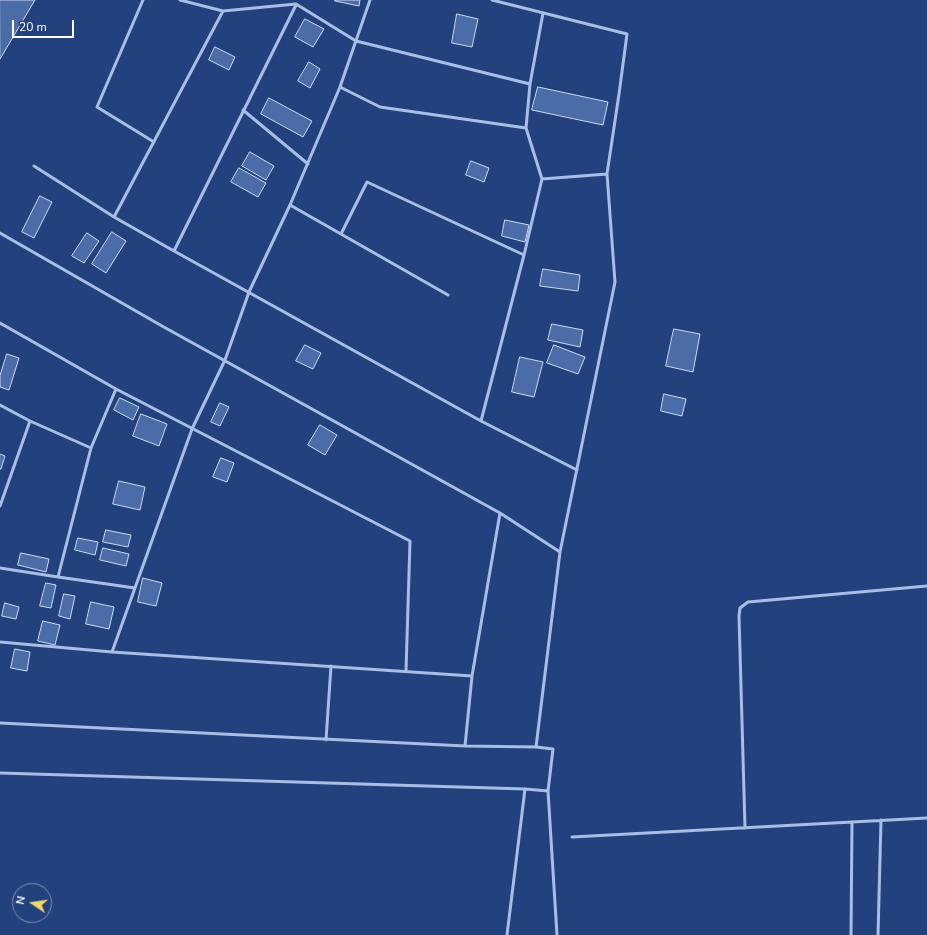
<!DOCTYPE html>
<style>
body{margin:0}
#map{position:relative;width:927px;height:935px;overflow:hidden;background:#23427d;font-family:"Nunito Sans",sans-serif}
canvas{display:block}
.north{position:absolute;left:12px;top:883px;width:40px;height:40px;box-sizing:border-box;background:#23427d;border:1px solid #7b8eb1;border-radius:50%;rotate:283deg;font-size:11px;font-weight:700;line-height:16px;text-align:center;color:#fff}
.north::after{content:'';display:block;margin:auto;width:14px;height:18px;background:#f1d66a;clip-path:polygon(50% 0,100% 100%,50% 72%,0 100%)}
.scale{position:absolute;left:12px;top:20px;width:62px;height:18px;box-sizing:border-box;border:2px solid #fff;border-top:0;padding-left:5px;font-size:12px;line-height:14px;white-space:nowrap;color:#fff;-webkit-text-stroke:3px #23427d;paint-order:stroke}
</style>
<div id="map">
<canvas width="927" height="935"></canvas>
<div class="north">N</div>
<div class="scale">20 m</div>
</div>
<script>
const context = document.querySelector('canvas').getContext('2d');
context.lineJoin = 'round';
function fill(path, color) { context.fillStyle = color; context.fill(path, 'evenodd'); }
function strokePath(path, color, width, dash) { context.strokeStyle = color; context.lineWidth = width; context.lineCap = dash ? 'butt' : 'round'; context.setLineDash(dash || []); context.stroke(path); }
const building = new Path2D(`
 M0,0H35L0,59Z
 M335,0H360L359,6L335,1Z
 M457,14L478,19L472,47L452,43Z
 M305,19L324,29L313,47L295,37Z
 M215,47L235,57L229,70L209,60Z
 M309,62L320,69L310,88L298,81Z
 M538,87L608,102L603,125L532,110Z
 M269,98L312,121L303,137L261,114Z
 M250,152L274,166L266,180L242,166Z
 M471,161L489,168L484,182L466,175Z
 M239,168L266,183L258,197L231,182Z
 M40,196L52,202L34,238L22,232Z
 M505,220L529,225L525,242L502,236Z
 M112,232L126,241L106,273L92,264Z
 M87,233L99,241L84,263L72,256Z
 M543,269L580,275L578,291L540,286Z
 M552,324L583,330L580,347L548,340Z
 M674,329L700,334L693,372L666,366Z
 M305,345L321,353L313,369L296,361Z
 M554,345L585,357L578,374L547,363Z
 M7,354L19,358L9,390L0,387V376Z
 M520,357L543,362L534,397L512,392Z
 M664,394L686,399L682,416L661,411Z
 M120,398L139,407L133,420L114,410Z
 M220,403L229,407L220,426L211,422Z
 M141,414L167,424L159,446L133,436Z
 M320,425L337,435L325,455L308,445Z
 M0,454L5,456L1,469H0Z
 M221,458L234,463L227,482L213,477Z
 M119,481L145,487L140,510L113,504Z
 M106,530L131,535L128,547L103,542Z
 M78,538L98,542L95,555L75,550Z
 M103,548L129,554L126,566L100,560Z
 M21,553L49,559L46,572L18,565Z
 M143,578L162,583L156,606L138,602Z
 M46,583L56,585L51,608L40,606Z
 M64,594L75,596L70,619L59,616Z
 M91,602L114,607L109,629L86,624Z
 M5,603L19,607L16,619L2,616Z
 M43,621L60,625L55,645L38,641Z
 M15,649L30,652L27,671L11,668Z`);
fill(building, '#4b6ca6');
strokePath(building, '#cadaf5', 1);
strokePath(new Path2D(`
 M143,0L97,107L154,142
 M180,0L223,11L296,4L356,41L530,84
 M492,0L627,34L619,94L607,174
 M340,87L380,107L526,128L542,179L607,174L615,282L560,552L536,747
 M243,110L308,164
 M526,128L530,84L543,13
 M34,166L114,217L174,251L481,421L577,470
 M290,205L448,295
 M114,217L223,11
 M0,233L162,326L500,513L560,552
 M341,234L367,182L524,255L542,179
 M174,251L296,5
 M0,323L116,389L410,541L406,671
 M0,405L30,421L0,506
 M30,421L91,448L58,577L135,588
 M481,421L524,255
 M91,448L116,389
 M0,568L58,577
 M0,642L112,652L472,676
 M112,652L192,429L225,360L249,292L290,205L340,87L370,0
 M0,723L465,746L536,747L553,749L548,791L525,789
 M326,740L331,666
 M465,746L472,676L500,513
 M0,773L525,789L507,935
 M548,791L557,935
 M745,828L739,616L740,608L748,602L927,586
 M572,837L927,818
 M851,935L852,822
 M878,935L881,820`), '#a7bee6', 3);
</script>
